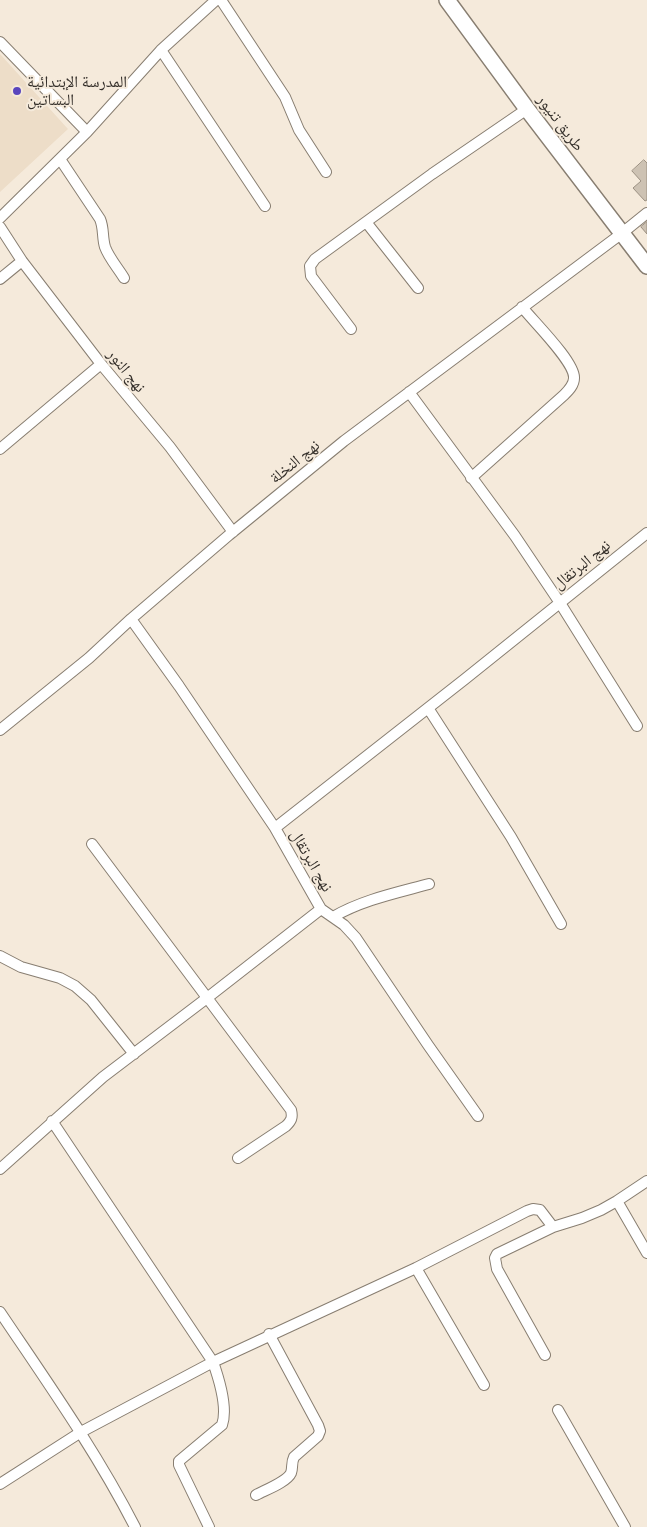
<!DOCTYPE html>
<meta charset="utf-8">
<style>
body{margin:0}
canvas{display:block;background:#f5eadb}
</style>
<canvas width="647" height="1527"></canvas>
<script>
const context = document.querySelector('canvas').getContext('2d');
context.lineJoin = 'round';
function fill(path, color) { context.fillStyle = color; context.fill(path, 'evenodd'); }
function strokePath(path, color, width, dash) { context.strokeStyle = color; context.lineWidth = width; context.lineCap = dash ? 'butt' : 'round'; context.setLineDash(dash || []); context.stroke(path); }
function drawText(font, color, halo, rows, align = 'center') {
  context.font = font + ' Karla,"Noto Naskh Arabic",sans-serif'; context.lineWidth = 4; context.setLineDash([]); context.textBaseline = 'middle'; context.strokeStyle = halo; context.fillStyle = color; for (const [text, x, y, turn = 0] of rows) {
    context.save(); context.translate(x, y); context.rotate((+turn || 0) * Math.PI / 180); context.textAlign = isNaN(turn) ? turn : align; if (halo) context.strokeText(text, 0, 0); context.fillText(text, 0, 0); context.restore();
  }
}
fill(new Path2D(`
 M0,54L68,129L0,192Z`), '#edddc8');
const building = new Path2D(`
 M644,160L647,163V200L645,201L633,188L641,181L632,171Z
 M647,222V234L641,227Z`);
fill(building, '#cdc2b3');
strokePath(building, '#9b9082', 1);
const street = new Path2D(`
 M221,0L285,97L299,130L326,172
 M0,42L87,132
 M161,50L265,206
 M60,159L100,219C104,228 102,237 105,247C109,258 118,268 124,278
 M0,218L87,132L161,50L216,0
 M366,222L418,288
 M0,227L22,261L101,364L170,447L233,532
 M0,279L22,261
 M351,329L311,276L310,266L315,259L432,174L527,109
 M409,392L515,536L560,603L637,726
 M0,449L101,364
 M471,478L564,395C569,390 574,385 574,378C575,362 533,321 522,307
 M131,619L179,686L275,828
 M428,708L511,837L561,924
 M0,730L89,658L131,619L229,535L344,441L621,234L647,213
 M92,844L291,1110C293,1118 291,1121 286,1126L238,1158
 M321,909L344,925L356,938L428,1045L478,1116
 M333,917C362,900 396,893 429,884
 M0,956L21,967L60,978L75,986L91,1000L134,1054
 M52,1121L213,1362C219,1379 228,1408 222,1425L179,1461V1465L209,1527
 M0,1169L103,1077L207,998L321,909L275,828L465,679L647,533
 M617,1201L647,1253
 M416,1268L484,1385
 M0,1312C47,1382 96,1451 135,1527
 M545,1355L497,1269L495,1258L497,1254L553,1227L582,1218L601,1210L617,1201L647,1181
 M558,1410L625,1527
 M0,1484L81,1432L213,1362L416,1268L527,1211L533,1209L540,1210L553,1227
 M256,1495C265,1490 287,1482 291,1473C293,1468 291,1463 294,1457L318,1436L320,1431L318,1425L269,1334`);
const secondary = new Path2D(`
 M447,0L527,109L647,266`);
strokePath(street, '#887e71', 12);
strokePath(secondary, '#887e71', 18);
strokePath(street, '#fff', 10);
strokePath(secondary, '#fff', 15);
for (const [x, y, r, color] of [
 [17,91,5,"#5945bd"]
]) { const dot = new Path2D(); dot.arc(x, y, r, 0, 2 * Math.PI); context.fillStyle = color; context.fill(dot); strokePath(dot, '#f5eadb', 2); }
drawText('16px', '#332e29', '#f5eadb', [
 ["المدرسة الإبتدائية",27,82],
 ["البساتين",27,100]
], 'left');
drawText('16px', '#332e29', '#f5eadb', [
 ["طريق تنيور",560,123,53],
 ["نهج النور",126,371,51],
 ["نهج النخلة",295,462,-39],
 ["نهج البرتقال",582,565,-39],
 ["نهج البرتقال",311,861,60]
]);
</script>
